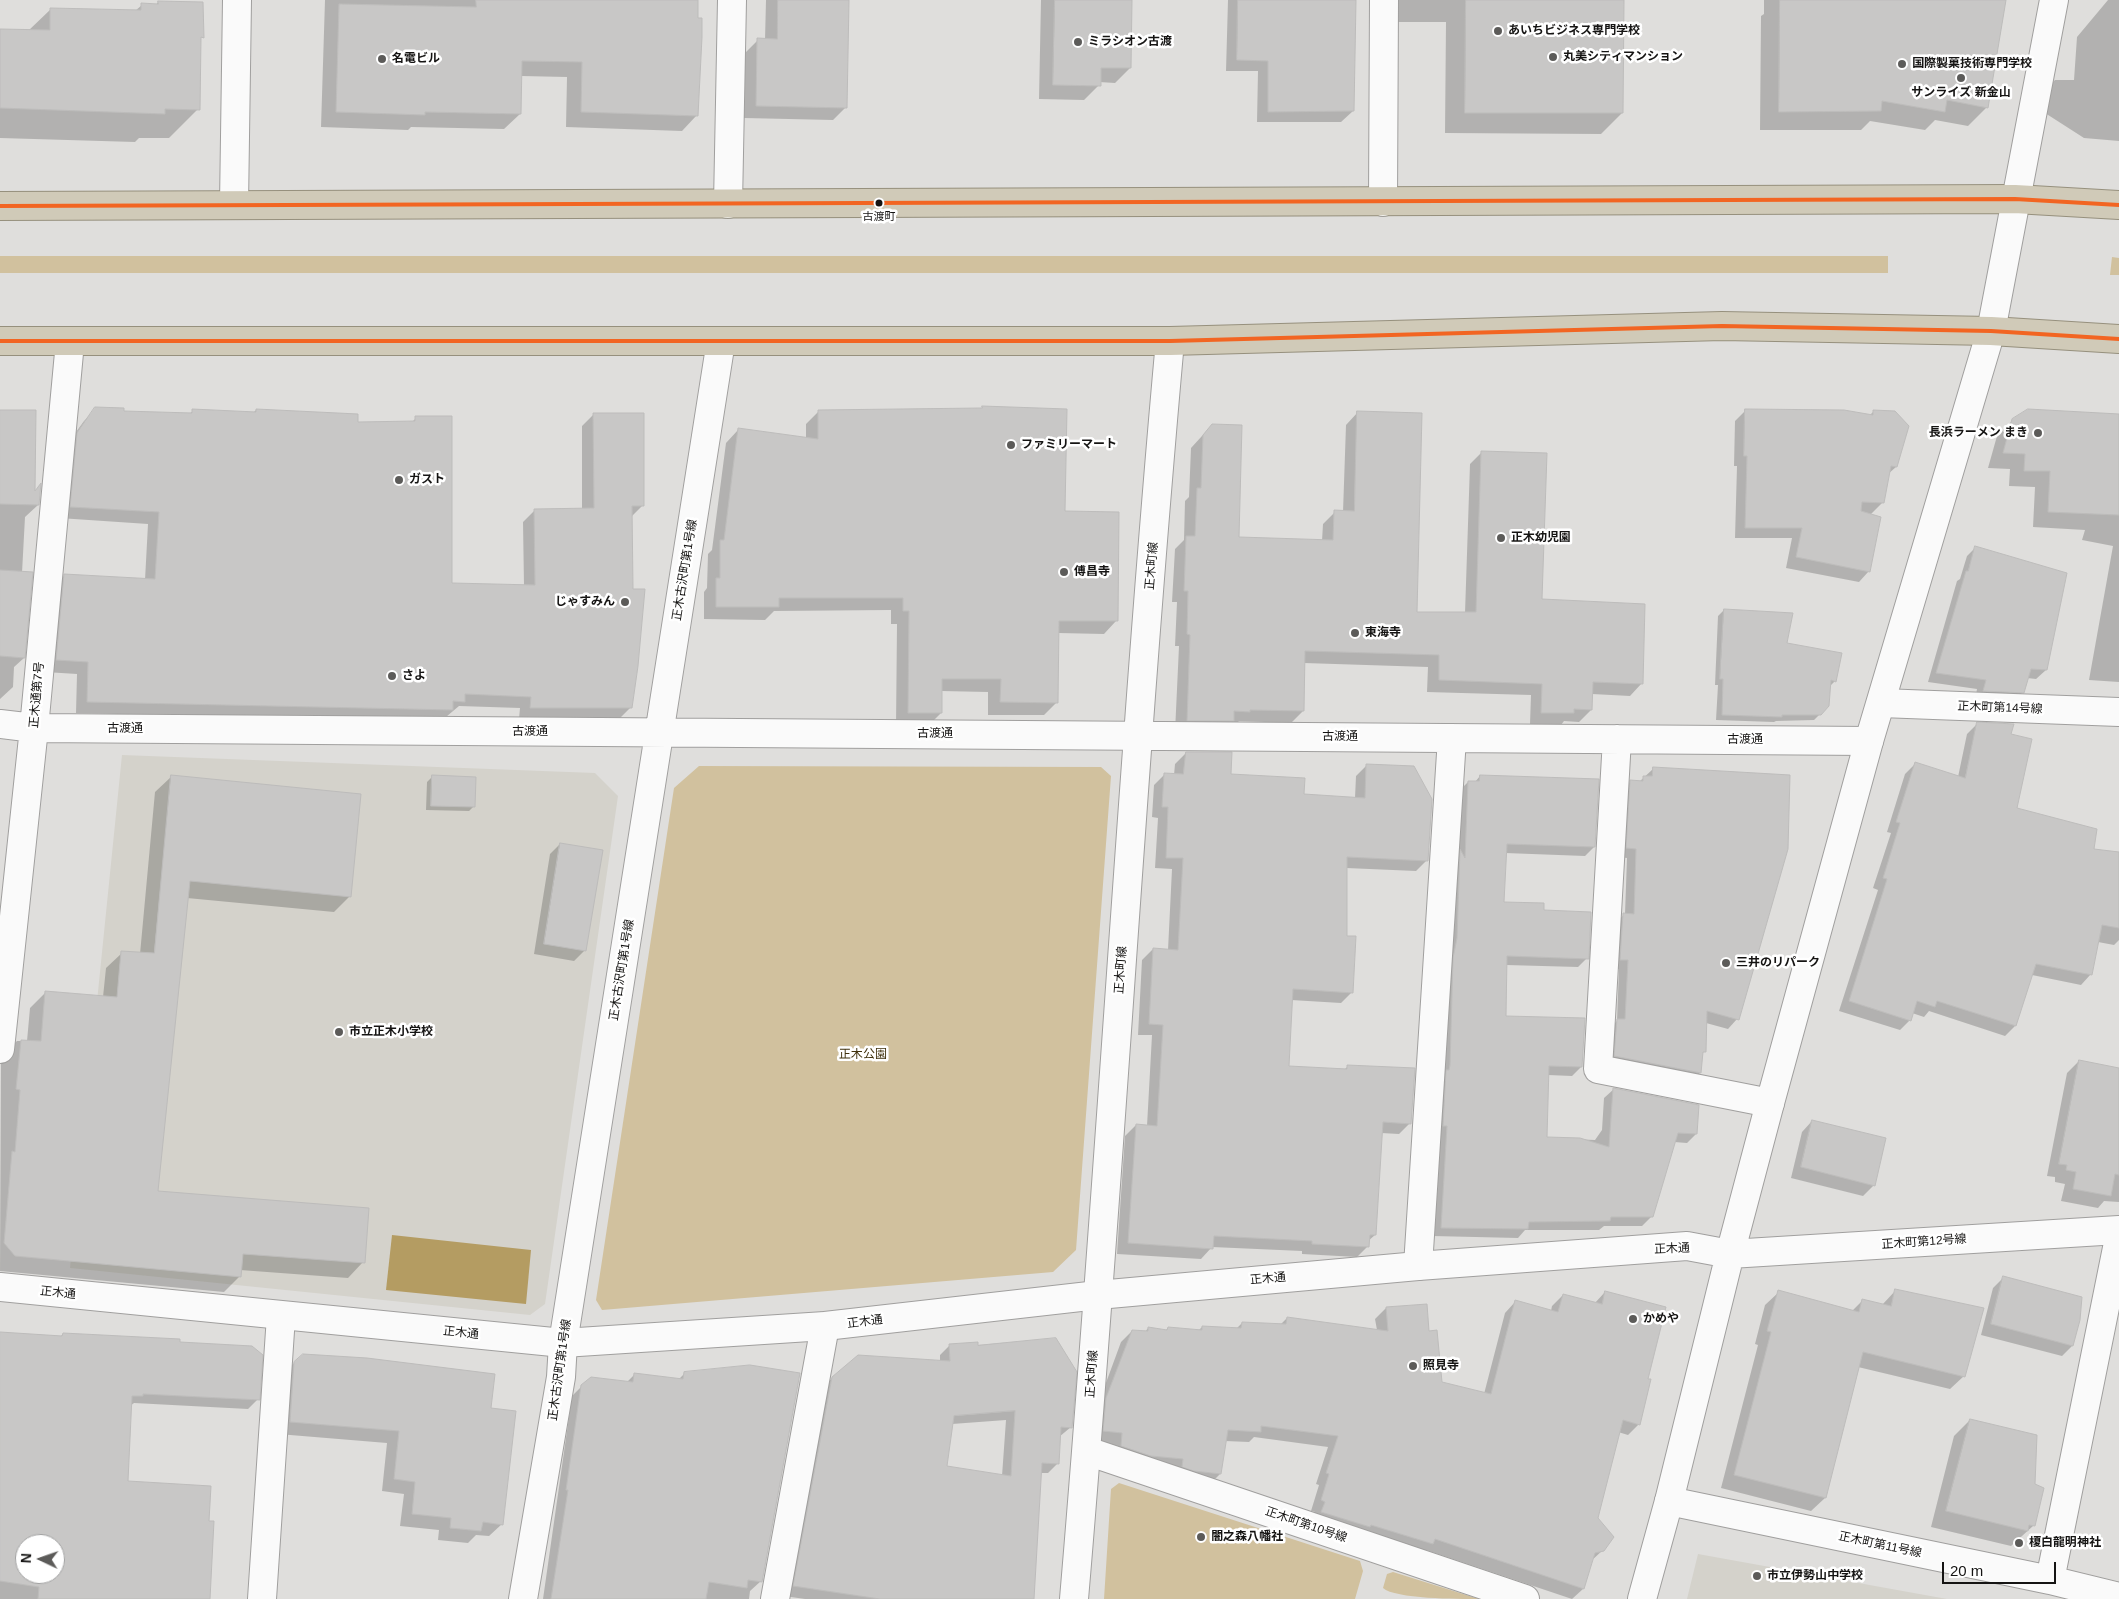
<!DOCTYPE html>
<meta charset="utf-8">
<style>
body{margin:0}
#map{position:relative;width:2119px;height:1599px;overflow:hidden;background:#dfdedc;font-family:Helvetica,sans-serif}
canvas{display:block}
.north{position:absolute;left:15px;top:1534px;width:50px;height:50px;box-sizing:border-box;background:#fff;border:1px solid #a1a1a1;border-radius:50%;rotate:273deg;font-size:14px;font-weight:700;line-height:20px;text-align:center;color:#151413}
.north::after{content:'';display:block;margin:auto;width:18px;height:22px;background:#5c5b59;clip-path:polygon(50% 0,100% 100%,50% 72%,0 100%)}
.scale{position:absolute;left:1942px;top:1562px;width:114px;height:22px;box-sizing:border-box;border:2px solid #151413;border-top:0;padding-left:6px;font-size:15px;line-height:18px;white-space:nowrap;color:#151413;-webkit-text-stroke:4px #fff;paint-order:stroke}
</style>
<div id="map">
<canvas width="2119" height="1599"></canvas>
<div class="north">N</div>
<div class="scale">20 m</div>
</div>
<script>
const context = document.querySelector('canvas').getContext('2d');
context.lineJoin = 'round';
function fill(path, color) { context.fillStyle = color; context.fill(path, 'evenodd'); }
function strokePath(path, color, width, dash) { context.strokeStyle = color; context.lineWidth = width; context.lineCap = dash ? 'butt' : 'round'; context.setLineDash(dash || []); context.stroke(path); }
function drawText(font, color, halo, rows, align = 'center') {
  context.font = font + ' Helvetica,"Noto Sans JP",sans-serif'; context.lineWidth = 5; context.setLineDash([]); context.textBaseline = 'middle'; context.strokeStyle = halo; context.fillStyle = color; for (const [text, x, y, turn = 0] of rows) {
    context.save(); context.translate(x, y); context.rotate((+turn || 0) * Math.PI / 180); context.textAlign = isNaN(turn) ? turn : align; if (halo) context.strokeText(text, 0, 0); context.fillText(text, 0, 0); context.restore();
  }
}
fill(new Path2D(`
 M122,755L595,773L618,796L545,1304L530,1315L70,1268Z
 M1698,1554L1947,1599H1687Z`), '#d4d2cb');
fill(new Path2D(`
 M0,256H1888V273H0Z
 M2112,257L2119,258V275H2110Z
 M699,766L1101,767L1111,776L1076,1250L1053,1272L602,1310L596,1300L674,788Z
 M1119,1483L1360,1561L1363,1571L1355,1599H1104L1111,1489Z
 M1393,1572L1479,1599C1458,1599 1395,1599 1383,1588L1387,1574Z`), '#d1c19e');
fill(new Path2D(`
 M392,1235L531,1250L526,1304L386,1290Z`), '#b49c62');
fill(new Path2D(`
 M325,0H696L697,115L682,131L566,127L567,77L521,76L520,114L504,129L411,127L408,130L321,127Z
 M766,0H847L846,107L833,120L744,118L745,53L758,40H765Z
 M1041,0H1131L1130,68L1115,83L1099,82V85L1084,100L1039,99Z
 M1228,0H1355L1353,111L1341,122H1257L1258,71H1226Z
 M1387,0H1623L1622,113L1601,134L1445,133L1446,22H1387Z
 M1764,0H2005L1987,107L1968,126L1935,120L1925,130L1870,121L1861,130H1760L1761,16L1764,14Z
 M2108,0H2119V141L2084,138L2031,104L2055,80H2074L2077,37Z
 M158,2L202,37L200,39L198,109L169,138H139L135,142L0,138V30L28,31L51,9L135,11L142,5H156Z
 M982,408L1063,512L1116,621L1104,634L1058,633L1057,702L1044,715H988V692L941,691V713L928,726H896L897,624H891V610L774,611L765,620L704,619V592L707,588L708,554L712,550L726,443L738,430L806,439V424L819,411L980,410Z
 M96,409L122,412L189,414L193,411L253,413L256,410L357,423H411L416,418L451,584L524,586L523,522L535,510L582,509V426L594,414L642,506L631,517V707L619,719H519L520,708L459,706L440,722L76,713L77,674L45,672L53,587L65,575L145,580L148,524L59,518L66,446L84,421Z
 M1746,410L1869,416L1873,412L1896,467L1888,474L1883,502L1870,515L1869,571L1859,582L1786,568L1792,538H1735L1737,466H1734L1735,421Z
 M0,411L38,505L25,517L22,573L24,658L14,667L13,687L0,699Z
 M1358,412L1416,613H1465L1470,464L1482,452L1541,600L1642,683L1630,696L1592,694L1591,710L1579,722L1564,721L1561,725L1530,724L1531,695L1427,692L1428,667L1304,663L1303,711L1291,723L1239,721L1237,723L1175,732L1179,646H1175L1177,602H1172L1175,549L1184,540L1185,501L1189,497L1191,448L1212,425L1238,539L1322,541L1323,524L1335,512H1343L1346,425Z
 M2119,415V682L2089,680L2113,546L2082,540L2085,530L2033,527L2035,487L2009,486L2010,469L1988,468L1997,436L2013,420Z
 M1976,547L2046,670L2036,679L2027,678L2023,692L2013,701L1975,700L1977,689L1928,682L1957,581L1960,579L1967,556Z
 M1724,610L1786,644L1835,681L1829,687L1820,714L1814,720L1776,721L1774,722L1716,720L1718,685H1715L1718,616Z
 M1977,724L2009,735L2016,809L2092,850L2119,853V940L2114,945L2098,942L2091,974L2081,985L2032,975L2015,1026L2005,1036L1929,1011L1924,1017L1912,1013L1910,1020L1900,1030L1839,1011L1878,890L1873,888L1891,833L1887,832L1905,774L1916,763L1958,777L1967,734Z
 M1186,753L1230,775L1303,796L1355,798L1356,776L1367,765L1427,860L1416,871L1346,868V937L1352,992L1341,1003L1291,1000L1288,1067L1344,1070L1348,1066L1410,1123L1399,1134L1381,1133L1375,1235L1368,1241V1246L1357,1257L1302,1254V1251L1212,1247L1201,1259L1117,1254L1125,1136L1136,1125L1147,1126L1152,1035H1138L1142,960L1153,949L1168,950L1172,869L1155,868L1158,818L1152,817L1154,785L1165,774L1174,775L1175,764Z
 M1653,769L1737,1019L1728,1029L1706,1023L1705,1051L1701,1054L1700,1073L1691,1082L1606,1065L1608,1030L1617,1021L1619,969H1611L1614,924L1625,914L1627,858L1618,857L1621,791L1631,782H1639Z
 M1480,776L1594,847L1585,856L1505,853L1503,903L1542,911L1587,958L1578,967L1506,965L1505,1017L1581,1067L1572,1076L1548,1075L1546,1138L1595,1140L1602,1130L1604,1098L1614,1089L1696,1134L1687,1143L1674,1142L1652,1216L1642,1226H1604L1599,1230H1525L1518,1238L1432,1236L1459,791L1468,782H1475Z
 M171,777L350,896L334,912L187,898L157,1192L363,1262L348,1278L240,1270V1276L224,1292L0,1271L1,1056L17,1041H27L30,1008L45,993L103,997L106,968L122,953L140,954L155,792Z
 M432,777L474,806L469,811L426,810L427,782Z
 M560,844L585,950L574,961L534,954L550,854Z
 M2079,1061L2119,1069V1202L2104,1201L2098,1208L2061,1201L2065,1184L2055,1182V1177L2047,1176L2067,1073Z
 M1812,1121L1874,1185L1863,1196L1791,1178L1802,1132Z
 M2004,1277L2072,1346L2062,1356L1981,1335L1993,1288Z
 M1896,1290L1964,1376L1950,1389L1858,1367L1825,1498L1811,1511L1721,1488L1758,1345L1755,1344L1765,1305L1779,1292L1852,1311L1863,1300L1882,1305Z
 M1605,1292L1646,1379L1639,1424L1628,1435L1618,1432L1596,1518L1603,1550L1591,1561L1583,1589L1572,1599L1426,1550L1421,1555L1311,1523L1315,1512L1311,1511L1319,1485L1316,1484L1328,1447L1254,1437L1249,1442L1225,1441L1220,1474L1209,1485L1111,1457L1112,1444L1093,1442L1096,1410L1121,1342L1132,1331L1145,1332L1148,1328L1165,1331L1168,1328L1198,1331L1202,1327L1236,1329L1242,1323L1280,1325L1287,1318L1377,1330L1375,1319L1386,1308L1428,1332L1441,1383L1484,1394L1505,1313L1515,1302L1551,1311L1552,1306L1563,1295L1594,1304Z
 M0,1333L60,1337L63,1334L258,1399L248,1409L134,1403L130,1406L127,1482L207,1522L209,1599H0ZM25,1544H55V1574H25Z
 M950,1345L977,1346L1071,1427L1059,1437L1058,1463L1048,1473H1040L1033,1599H805L784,1596L822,1389L832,1378L940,1362V1355ZM1006,1420L1002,1476L946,1467L952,1424Z
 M294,1363L489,1409L502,1524L489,1536L476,1535L468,1543L438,1540L439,1530L400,1526L404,1494L382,1491L387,1443L278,1434L282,1375Z
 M685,1373L761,1581L750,1591L749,1599H543L572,1396L582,1386L626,1383L635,1374L678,1380Z
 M1970,1420L2033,1526L2011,1546L1931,1527L1954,1436Z`), '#0003');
const building = new Path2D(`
 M476,0H698V18H702V37L698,116L581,112L582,62L522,61L521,114L425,112V115L336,112L339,4L476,7Z
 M778,0H849L847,108L756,106L757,38L777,39Z
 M1055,0H1132L1131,68H1101V86L1053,85Z
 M1238,0H1356L1354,111L1268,112V61L1237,60Z
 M1466,0H1624L1623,113H1465Z
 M1780,0H2006L1988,108L1947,100L1945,112L1882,101L1881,111L1779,112Z
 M158,1L203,2L204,38L201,37L200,110L165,109V114L0,108V29L50,30V8L141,10V3L158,4Z
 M982,406L1067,409L1065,511L1119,512L1118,621H1059L1058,703L1000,702L1001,679H942V713H908L909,611H903V598H779V607H716V578H720V540H724L738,428L818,439V410L982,408Z
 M95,407L124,408V411L192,413V409L256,412V409L358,414V422L415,421V416H452V583L535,585L534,509L594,508L593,413H644V506H632L633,589H645L638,666L632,708H530L531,697L465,694V702L453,701V710L87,702L88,662L56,660L64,574L155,579L159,512L70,507L77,433Z
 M1745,409L1844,410L1873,415V410L1895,411L1909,426L1897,467L1891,466L1884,503L1862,502L1861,511L1881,517L1870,572L1796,557L1802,528H1745L1747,456H1744Z
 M2028,409L2119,414V515L2048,512L2050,471H2024L2025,454L2003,453L2012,419Z
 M0,410H36L35,491L41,483L39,505L0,504Z
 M1357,411L1422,413L1417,612H1476L1481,451L1547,453L1542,599L1645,604L1643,684L1593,682L1592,710L1574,709V713H1541L1542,684L1439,680V655L1305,651L1304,711L1250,710V712L1234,711V721H1187L1190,635L1187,634L1188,591H1184L1186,536H1195L1197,488H1201L1203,435L1212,424L1242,425L1239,537L1333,540L1334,510L1354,511Z
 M1975,546L2067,573L2047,670L2031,669L2024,693L1983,691L1986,680L1936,673L1966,571H1968Z
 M0,570L33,572L25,658L0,656Z
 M1724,609L1793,613L1787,643L1842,653L1836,682L1831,680L1829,706L1821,715H1782V717L1722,715L1723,679H1720Z
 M1977,722L2014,724L2011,734L2032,739L2017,808L2097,829L2094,849L2119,852V928L2102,925L2092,975L2036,964L2016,1026L1937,1001L1935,1007L1917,1001L1911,1021L1849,1001L1887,879L1883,878L1900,823L1896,822L1915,762L1965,778Z
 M1186,752H1232L1231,774L1305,778L1304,794L1365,798L1366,764L1414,766L1432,799L1428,861L1347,857V936H1356L1353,993L1293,989L1289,1066L1347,1069V1065L1415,1068L1411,1124L1383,1122L1376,1235H1370L1369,1247L1312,1244V1241L1214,1236L1213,1249L1128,1243L1136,1124L1157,1126L1163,1025L1149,1024L1153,948L1178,950L1183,858H1166L1168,807H1162L1164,773L1183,774Z
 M1653,767L1790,775L1788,849L1739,1020L1707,1011L1706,1052H1703L1701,1073L1614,1056L1617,1019H1625L1628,960H1620L1623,913L1634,914L1636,849L1626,848L1630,780L1643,781V776H1652Z
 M171,775L361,794L351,897L190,881L158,1191L369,1208L365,1263L243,1254L241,1277L15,1256L4,1243L12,1151L15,1152L20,1090L16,1089L21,1040L41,1041L45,991L117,997L121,951L154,953Z
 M432,775L476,777L475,807L431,806Z
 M1480,775L1599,779L1595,847L1507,844L1504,902L1544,903V910L1591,912L1589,959L1507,956L1506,1016L1585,1018L1582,1067L1549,1066L1547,1137L1580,1138L1609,1147L1613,1088L1699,1105L1697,1134L1678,1133L1653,1217H1611L1610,1221L1529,1222L1528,1229L1441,1228L1447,1126H1443L1446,1070H1449L1450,1065L1453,958L1457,938L1460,849L1465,858L1468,781H1479Z
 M560,843L603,850L586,951L544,944Z
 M2079,1060L2119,1068V1175L2115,1174L2111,1196L2073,1189L2076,1172L2066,1170L2067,1165L2059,1164Z
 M1812,1120L1886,1138L1875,1186L1801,1167Z
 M2003,1276L2082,1297L2080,1320L2073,1346L1991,1324Z
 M1895,1289L1984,1308L1965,1377L1863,1352L1826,1498L1734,1475L1771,1332L1767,1331L1778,1290L1859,1312L1862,1299L1891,1306Z
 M1605,1291L1666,1307L1648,1379H1651L1640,1425L1623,1420L1598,1518L1614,1537L1604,1551L1595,1553L1584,1589L1435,1539L1433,1544L1371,1525L1370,1527L1321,1512L1325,1502L1321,1500L1329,1474L1326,1473L1338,1436L1261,1426V1432L1228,1430L1221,1474L1194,1471L1182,1467L1183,1459L1151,1456L1121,1446L1122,1433L1103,1431L1106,1398L1132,1330L1148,1331V1327L1167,1330L1168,1327L1202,1330V1326L1241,1328L1242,1322L1286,1324L1287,1317L1388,1331L1386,1307L1427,1304L1429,1331L1437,1330L1442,1382L1491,1394L1515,1300L1558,1312L1563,1294L1602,1304Z
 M0,1332L62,1336L63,1333L180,1339V1342L252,1346L263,1355L260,1400L143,1394V1396H132L128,1481L211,1486L209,1521H214L210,1599H38L39,1587L0,1581ZM25,1544H55V1574H25Z
 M1056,1338L1077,1372L1072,1428L1061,1427L1059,1464L1042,1463L1034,1599H880L793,1586L832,1377L858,1355L950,1361L949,1344L978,1342V1345ZM1015,1411L1011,1476L947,1466L954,1416Z
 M303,1354L367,1358L495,1374L491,1408L516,1411L503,1525L483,1522L481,1531L450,1528L451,1518L412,1514L415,1482L394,1479L399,1431L290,1422L294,1362Z
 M750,1365L800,1373L762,1582L748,1580L747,1588L709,1582L706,1599H551L568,1490H566L581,1385L591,1377L633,1382L634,1373L683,1379L684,1372Z
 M1970,1419L2037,1435L2035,1484L2044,1488L2035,1526L2029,1525L2028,1531L1946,1511Z`);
fill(building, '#c8c7c6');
strokePath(building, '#bdbcbb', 1);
const street = new Path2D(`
 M1383,202L1384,0
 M728,204L732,0
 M234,205L237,0
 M1881,703L2119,712
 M0,724L34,728L1869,741
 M1617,739L1598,1069L1770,1103
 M0,1049L34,728L70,342
 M1418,1266L1452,738
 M1087,1451L1525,1599
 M1669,1501L2050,1580L2119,1597
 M2050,1580L2119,1238
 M262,1599L281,1316
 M523,1599L561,1377L563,1343L721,341
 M775,1599L825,1326
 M1074,1599C1110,1180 1132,760 1170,341`);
const secondary = new Path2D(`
 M0,1287L563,1343L825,1326L1098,1295L1418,1266L1687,1246L1730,1254L2119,1230
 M1642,1599L1669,1501L1730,1254L1770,1103L1869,741L1991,331L2054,0`);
const highway = new Path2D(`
 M0,206L2015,199L2119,205
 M0,341H1170L1722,326L1991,331L2119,339`);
strokePath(street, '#a09f9e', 30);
strokePath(secondary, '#a09f9e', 30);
strokePath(highway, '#96907d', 30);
strokePath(street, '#fafafa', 28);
strokePath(secondary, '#fafafa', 28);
strokePath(highway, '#d0cab8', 28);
strokePath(new Path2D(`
 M0,206L2015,199L2119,205
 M0,341H1170L1722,326L1991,331L2119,339`), '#f26522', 4);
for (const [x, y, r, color] of [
 [1498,31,5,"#5c5b59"],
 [1078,42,5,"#5c5b59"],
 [1553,57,5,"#5c5b59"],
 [382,59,5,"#5c5b59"],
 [1902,64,5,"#5c5b59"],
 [1961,78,5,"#5c5b59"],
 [879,203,4.5,"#151413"],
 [2038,433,5,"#5c5b59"],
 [1011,445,5,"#5c5b59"],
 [399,480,5,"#5c5b59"],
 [1501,538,5,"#5c5b59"],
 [1064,572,5,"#5c5b59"],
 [625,602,5,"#5c5b59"],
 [1355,633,5,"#5c5b59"],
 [392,676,5,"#5c5b59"],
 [1726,963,5,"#5c5b59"],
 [339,1032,5,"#5c5b59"],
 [1633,1319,5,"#5c5b59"],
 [1413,1366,5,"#5c5b59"],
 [1201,1537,5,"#5c5b59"],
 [2019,1543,5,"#5c5b59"],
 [1757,1576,5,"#5c5b59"]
]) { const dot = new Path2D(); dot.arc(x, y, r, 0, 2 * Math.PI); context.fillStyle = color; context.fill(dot); strokePath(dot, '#fff', 2); }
drawText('11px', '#151413', '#fff', [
 ["古渡町",879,217]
]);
drawText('bold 12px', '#151413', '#fff', [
 ["あいちビジネス専門学校",1508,31],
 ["ミラシオン古渡",1088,42],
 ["丸美シティマンション",1563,57],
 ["名電ビル",392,59],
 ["国際製菓技術専門学校",1912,64],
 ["サンライズ 新金山",1961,93,"center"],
 ["長浜ラーメン まき",2028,433,"right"],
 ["ファミリーマート",1021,445],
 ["ガスト",409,480],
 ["正木幼児園",1511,538],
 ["傅昌寺",1074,572],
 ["じゃすみん",615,602,"right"],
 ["東海寺",1365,633],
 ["さよ",402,676],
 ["三井のリパーク",1736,963],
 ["市立正木小学校",349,1032],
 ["かめや",1643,1319],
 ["照見寺",1423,1366],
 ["闇之森八幡社",1211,1537],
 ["榎白龍明神社",2029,1543],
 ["市立伊勢山中学校",1767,1576]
], 'left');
drawText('12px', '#151413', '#fff', [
 ["正木町線",1152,566,-85],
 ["正木古沢町第1号線",685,570,-81],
 ["正木通第7号",37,695,-85],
 ["正木町第14号線",2000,708,2],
 ["古渡通",125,729],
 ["古渡通",530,732],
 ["古渡通",935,734],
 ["古渡通",1340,737],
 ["古渡通",1745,740],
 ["正木古沢町第1号線",622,970,-81],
 ["正木町線",1121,970,-86],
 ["正木町第12号線",1924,1242,-4],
 ["正木通",1672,1249,-2],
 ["正木通",1268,1279,-5],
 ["正木通",58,1293,6],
 ["正木通",865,1322,-7],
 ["正木通",461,1333,6],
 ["正木古沢町第1号線",560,1370,-82],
 ["正木町線",1092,1374,-86],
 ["正木町第10号線",1306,1525,19],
 ["正木町第11号線",1880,1545,12]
]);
drawText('12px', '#3f300c', '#fff', [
 ["正木公園",863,1055]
]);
</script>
